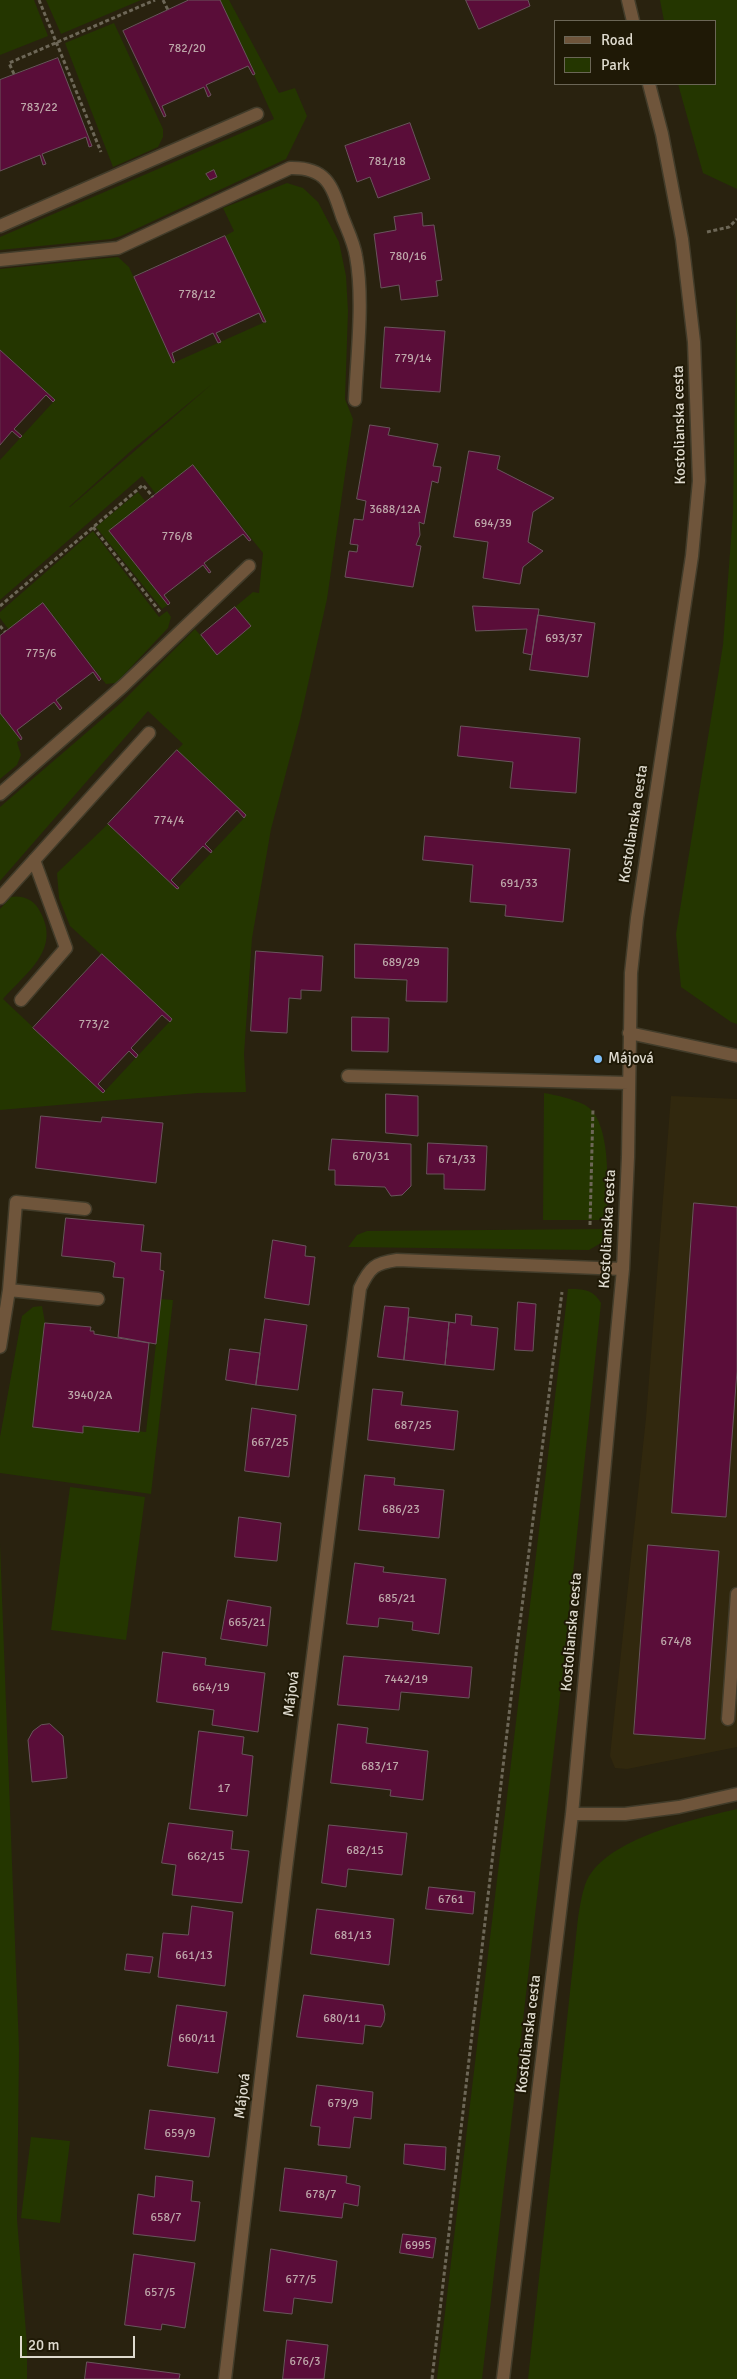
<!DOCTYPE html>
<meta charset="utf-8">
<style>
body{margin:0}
#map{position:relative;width:737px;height:2379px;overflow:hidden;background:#29220f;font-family:Signika,sans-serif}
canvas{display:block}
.legend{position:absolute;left:554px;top:20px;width:162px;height:65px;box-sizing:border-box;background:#1f1906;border:1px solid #6b6656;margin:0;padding:6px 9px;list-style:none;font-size:15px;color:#dedace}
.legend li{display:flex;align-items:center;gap:10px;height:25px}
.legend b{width:25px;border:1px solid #6b6656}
.scale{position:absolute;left:20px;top:2336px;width:115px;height:22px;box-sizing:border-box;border:2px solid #dedace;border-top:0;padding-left:6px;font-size:15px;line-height:18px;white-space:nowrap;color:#dedace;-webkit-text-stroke:4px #1f1906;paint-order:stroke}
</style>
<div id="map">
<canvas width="737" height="2379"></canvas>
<ul class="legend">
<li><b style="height:6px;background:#6f553b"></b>Road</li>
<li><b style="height:14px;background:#243600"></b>Park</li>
</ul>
<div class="scale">20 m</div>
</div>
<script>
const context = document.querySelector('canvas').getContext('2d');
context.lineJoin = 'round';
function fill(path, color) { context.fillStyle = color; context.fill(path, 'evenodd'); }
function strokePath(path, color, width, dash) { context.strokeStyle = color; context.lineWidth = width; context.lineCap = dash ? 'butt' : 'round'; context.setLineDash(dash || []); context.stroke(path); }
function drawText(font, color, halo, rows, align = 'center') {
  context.font = font + ' Signika,sans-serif'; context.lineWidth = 4; context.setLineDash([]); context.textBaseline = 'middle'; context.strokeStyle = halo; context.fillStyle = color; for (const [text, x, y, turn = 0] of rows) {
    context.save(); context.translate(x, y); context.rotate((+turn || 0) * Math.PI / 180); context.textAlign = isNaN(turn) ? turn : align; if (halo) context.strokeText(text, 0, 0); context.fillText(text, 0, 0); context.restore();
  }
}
fill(new Path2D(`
 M671,1096L737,1099V1747L627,1769L615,1768L610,1756L646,1418Z`), '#31280e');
fill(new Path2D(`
 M0,0H34L48,36L0,55Z
 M46,0H141L61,34Z
 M220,0H229L279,93L295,88L307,116L286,159L121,236L111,239L0,250V237L274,119Z
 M660,0H737V189L703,173L678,84H716V21H664Z
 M114,23L163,129V137L158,147L113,167L65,43Z
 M287,183L303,188L318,202L339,242L346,276L348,311L345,399L353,419L327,599L300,720L271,829L252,938L244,1054L246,1092L198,1093L0,1110V909L11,897C22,895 32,899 38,908C63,948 28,971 3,999L103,1093L172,1019L70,926L59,898L57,873L108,824L177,889L245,817L177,750L183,744L148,711L0,881V807L122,702L195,629L217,655L251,626L235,607L253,592L259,593L263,553L193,466L156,494L142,476L0,600V460L55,400L0,350V269L118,257L129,267L173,363L265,322L225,236L234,231L223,208ZM212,384L70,507H69L133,449Z
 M737,270V1024L731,1022L681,987L676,934L723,645L733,513Z
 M138,492L146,502L110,531L168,605L162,609L96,527Z
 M93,531L159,617L167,611L171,617L168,628L116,683L106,684L44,604L9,630L0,618V612Z
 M0,713L21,740L17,742L21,755L17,765L0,779Z
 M544,1093C556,1095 573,1099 585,1105C613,1121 607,1191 607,1220H543Z
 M606,1229L601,1243L589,1250L348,1247L357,1235L367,1231Z
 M568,1289C583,1289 593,1289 601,1303L562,1679L482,2379H437Z
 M161,1299L173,1300L151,1494L0,1473V1437L22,1316L33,1307L42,1306L45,1323L33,1427L83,1432V1426L146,1432Z
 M70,1487L145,1497L126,1640L51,1630Z
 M0,1544L19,2049L17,2219L27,2345V2379H0Z
 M737,1809V2379H528L578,1918C580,1906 582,1891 587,1880C608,1838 694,1819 737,1809Z
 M31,2137L70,2141L60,2223L21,2218Z`), '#243600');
const building = new Path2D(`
 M189,0H220L255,74L253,75L248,66L206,85L211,95L208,97L204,87L162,106L166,116L164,117L123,31Z
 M466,0H528L530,6L479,29Z
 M58,58L92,146L89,147L86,137L42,154L46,164L43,165L40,155L0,171V80Z
 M410,123L430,179L378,198L370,177L357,182L345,146Z
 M214,170L217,177L210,180L206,174Z
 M422,213L423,226L434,225L442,280L436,281L438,296L401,300L399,285L381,288L374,234L396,230L394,217Z
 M225,236L266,322H263L259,313L216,333L221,342L218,343L213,333L172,353L175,362L173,363L134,277Z
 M385,327L445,331L440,392L381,388Z
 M0,350L55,400L53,402L46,395L14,429L22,436L20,438L12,431L0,445Z
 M370,425L390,428L388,435L438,444L433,466L441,467L438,483L432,481L424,524L419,522L420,535L416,545L421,546L413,587L345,577L349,551L357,552L358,545L350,544L354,519L363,520L366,501L357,499Z
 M469,451L500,456L497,469L554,498L533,512L528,542L543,551L523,567L520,584L483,578L488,542L454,537Z
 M193,465L251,540L249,541L243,534L204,563L211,572L209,573L203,565L164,595L170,603L168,605L109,531Z
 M43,603L101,679L99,681L93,672L56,700L62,708L60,710L54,702L17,730L22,738L21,740L0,713V636Z
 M473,606L539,609L532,655L523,653L527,629L476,631Z
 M235,607L251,626L217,655L201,635Z
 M538,615L595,623L588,677L530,670Z
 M461,726L580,738L576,793L510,788L513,762L458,756Z
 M177,750L246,815L244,818L237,810L205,844L212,851L211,853L203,846L171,880L179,888L177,889L108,824Z
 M425,836L570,849L563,922L505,916L506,905L470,902L473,865L423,860Z
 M355,944L448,948L447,1002L406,1001L407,980L355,978Z
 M256,951L323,956L321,991L301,990V999L289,998L287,1033L251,1031Z
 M102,954L172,1019L170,1022L162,1015L131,1048L138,1055L136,1058L129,1051L98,1084L105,1091L103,1093L33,1028Z
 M352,1017L389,1018L388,1052L352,1051Z
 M386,1094L418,1096V1136L386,1133Z
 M41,1116L101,1122L102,1117L163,1123L156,1183L36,1168Z
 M332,1139L411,1144V1186L402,1195L391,1196L385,1187L335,1185V1170H329Z
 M428,1143L487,1146L485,1190L444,1189V1174H427Z
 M694,1203L737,1207V1371L726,1517L672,1513Z
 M66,1218L144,1225L141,1251L161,1253L160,1270L164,1271L156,1344L118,1337L124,1278L113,1277L115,1263L111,1261L62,1256Z
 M273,1240L306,1246L305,1256L315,1257L309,1305L265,1298Z
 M518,1302L536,1304L533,1351L515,1350Z
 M385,1306L409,1308L404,1360L378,1357Z
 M456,1314L472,1316L471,1325L498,1328L494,1370L445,1365L449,1322L455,1323Z
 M409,1317L449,1322L445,1365L404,1360Z
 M265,1319L307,1325L298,1390L256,1385Z
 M45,1323L91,1327L90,1331H94V1334L149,1343L139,1432L83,1426V1433L33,1427Z
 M230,1349L260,1353L256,1385L226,1380Z
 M373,1389L403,1392L401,1405L458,1411L454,1450L368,1440Z
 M252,1408L296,1415L289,1477L245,1471Z
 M365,1475L395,1478L394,1485L444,1490L439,1538L359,1530Z
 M239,1517L281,1523L277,1561L235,1557Z
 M648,1545L719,1551L705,1739L634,1734Z
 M355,1563L384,1567L383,1572L446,1579L439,1634L412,1630L413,1622L379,1618L378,1627L347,1624Z
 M228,1600L271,1607L267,1646L221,1639Z
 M163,1652L206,1658L205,1665L265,1673L258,1732L212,1725L214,1710L157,1702Z
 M344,1656L472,1667L469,1698L401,1692L399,1710L338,1705Z
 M50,1724L63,1736L67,1778L32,1782L28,1740L33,1731L41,1725Z
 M338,1724L368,1728L366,1743L428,1751L423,1800L390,1796L391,1790L331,1783Z
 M199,1731L244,1737L242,1754L253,1756L247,1816L190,1809Z
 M169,1823L233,1831L231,1849L249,1851L242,1903L172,1895L176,1865L162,1863Z
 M329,1825L407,1833L402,1875L348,1869L346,1887L322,1883Z
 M429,1887L475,1892L473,1914L426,1909Z
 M192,1906L233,1912L225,1986L158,1977L163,1933L188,1935Z
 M317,1909L394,1919L389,1965L311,1954Z
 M127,1954L153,1957L150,1973L125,1970Z
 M304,1995L383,2005L385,2014L384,2021L381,2027L365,2025L363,2044L297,2037Z
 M177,2005L227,2012L218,2073L168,2066Z
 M317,2085L373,2092L371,2119L354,2117L350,2148L318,2145L320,2127L311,2126Z
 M150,2110L215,2118L209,2157L145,2149Z
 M405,2144L446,2147L445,2170L404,2164Z
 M285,2168L347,2176L346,2183L360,2186L358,2206L344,2203L342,2218L280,2211Z
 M156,2176L193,2181L191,2201L200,2202L195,2241L133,2234L138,2194L154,2197Z
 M403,2234L436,2238L433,2258L400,2253Z
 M271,2249L337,2261L332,2303L294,2298L292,2314L264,2311Z
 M134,2254L195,2263L185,2328L162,2324L161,2330L125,2325Z
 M287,2340L328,2345L324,2379H283Z
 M87,2362L180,2374L179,2379H85Z`);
fill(building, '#5a0d39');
strokePath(building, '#6a545d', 1);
const minor = new Path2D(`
 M628,0L633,21
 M0,226L257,114
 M0,260L118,248L290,168C327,167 332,186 342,216C347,229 354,243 356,256C364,299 357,356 355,400
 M0,794L123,686L249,566
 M0,898L149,733
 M21,1000L66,948L34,860
 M629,1033L737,1056
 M348,1076L629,1083
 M9,1290L98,1299
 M0,1347L9,1290L16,1202L85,1209
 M728,1719L737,1594
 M572,1814H625L679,1807L737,1794
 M225,2379L286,1868L360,1288C370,1267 375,1263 397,1260L623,1269
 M503,2379L572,1814L623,1269L628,1157L631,973L637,918L692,556L699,481L694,342L682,239L662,134L649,84`);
strokePath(minor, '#423c2a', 15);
strokePath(new Path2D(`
 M39,0L101,152
 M163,0L168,10
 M14,74L9,63L155,0
 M707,232L729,227L737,219
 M93,527L161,613
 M0,606L143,485L153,497
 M0,626L5,632
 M590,1225L593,1108
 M432,2379L517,1646L562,1292`), '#6d6757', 3, [4, 2.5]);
strokePath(minor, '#6f553b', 12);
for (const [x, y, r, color] of [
 [598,1059,5,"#7cbef9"]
]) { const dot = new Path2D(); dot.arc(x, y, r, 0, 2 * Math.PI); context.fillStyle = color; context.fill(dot); strokePath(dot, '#1f1906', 2); }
drawText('12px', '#bda7a9', null, [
 ["782/20",187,49],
 ["783/22",39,108],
 ["781/18",387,162],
 ["780/16",408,257],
 ["778/12",197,295],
 ["779/14",413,359],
 ["3688/12A",395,510],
 ["694/39",493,524],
 ["776/8",177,537],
 ["693/37",564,639],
 ["775/6",41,654],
 ["774/4",169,821],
 ["691/33",519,884],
 ["689/29",401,963],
 ["773/2",94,1025],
 ["670/31",371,1157],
 ["671/33",457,1160],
 ["3940/2A",90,1396],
 ["687/25",413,1426],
 ["667/25",270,1443],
 ["686/23",401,1510],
 ["685/21",397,1599],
 ["665/21",247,1623],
 ["674/8",676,1642],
 ["7442/19",406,1680],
 ["664/19",211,1688],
 ["683/17",380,1767],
 ["17",224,1789],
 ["682/15",365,1851],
 ["662/15",206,1857],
 ["6761",451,1900],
 ["681/13",353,1936],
 ["661/13",194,1956],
 ["680/11",342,2019],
 ["660/11",197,2039],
 ["679/9",343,2104],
 ["659/9",180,2134],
 ["678/7",321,2195],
 ["658/7",166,2218],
 ["6995",418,2246],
 ["677/5",301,2280],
 ["657/5",160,2293],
 ["676/3",305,2362]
]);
drawText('15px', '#dedace', '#1f1906', [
 ["Kostolianska cesta",680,425,-91],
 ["Kostolianska cesta",634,824,-81],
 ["Kostolianska cesta",608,1229,-87],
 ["Kostolianska cesta",572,1632,-85],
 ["Májová",292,1694,-83],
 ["Kostolianska cesta",529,2034,-83],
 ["Májová",243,2096,-83]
]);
drawText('15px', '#dedace', '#1f1906', [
 ["Májová",608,1059]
], 'left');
</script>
